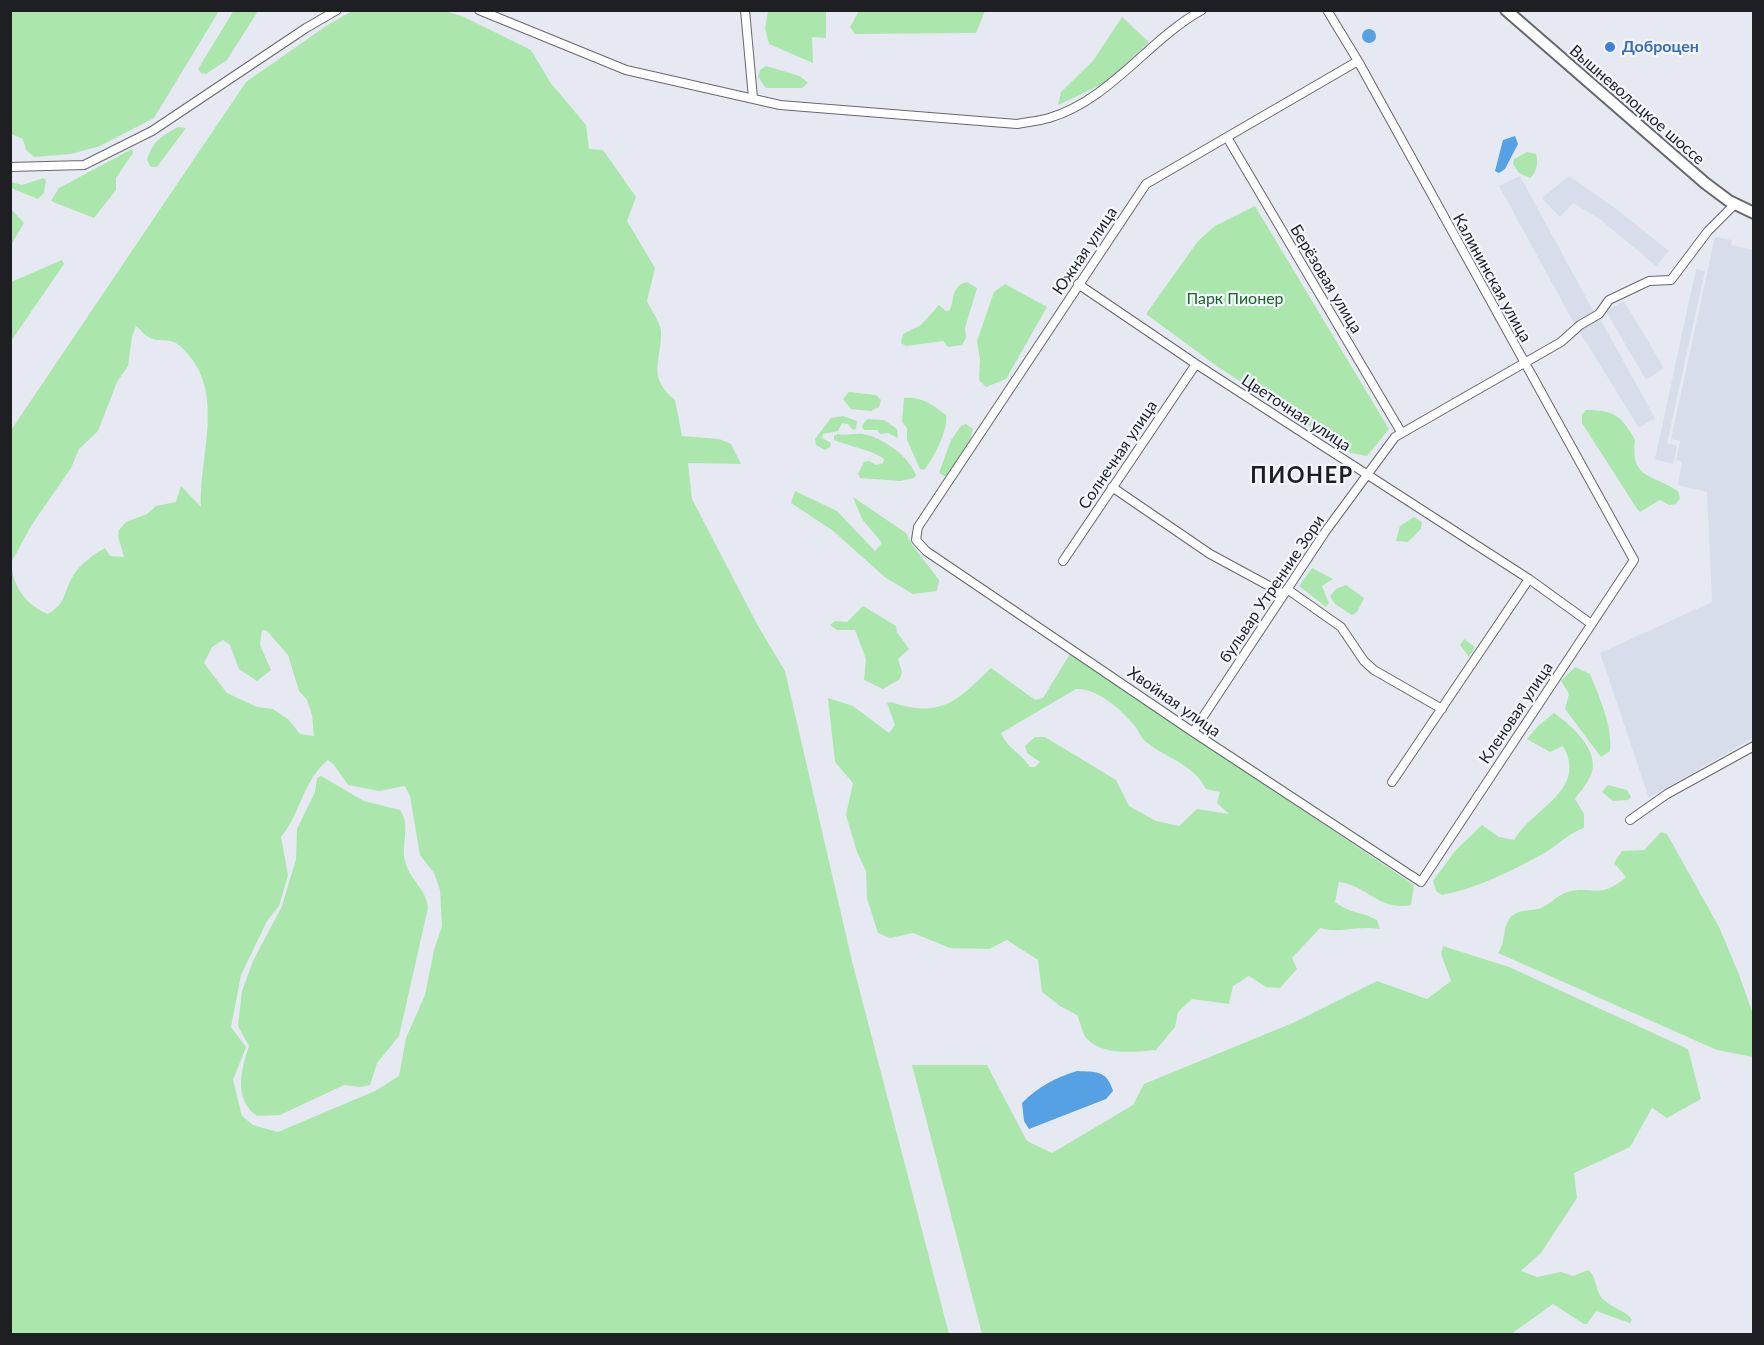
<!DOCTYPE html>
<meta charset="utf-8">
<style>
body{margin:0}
#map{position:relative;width:1764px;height:1345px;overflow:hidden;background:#e6e9f1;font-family:Lato,sans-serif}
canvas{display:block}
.frame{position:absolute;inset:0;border:12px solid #1e1f22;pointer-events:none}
</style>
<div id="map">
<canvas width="1764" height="1345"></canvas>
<div class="frame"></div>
</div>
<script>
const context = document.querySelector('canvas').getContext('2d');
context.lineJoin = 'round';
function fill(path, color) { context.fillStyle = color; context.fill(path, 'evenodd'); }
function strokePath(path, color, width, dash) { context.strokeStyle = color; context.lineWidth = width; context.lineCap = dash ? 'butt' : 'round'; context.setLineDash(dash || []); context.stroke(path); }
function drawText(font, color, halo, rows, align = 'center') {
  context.font = font + ' Lato,sans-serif'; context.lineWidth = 4.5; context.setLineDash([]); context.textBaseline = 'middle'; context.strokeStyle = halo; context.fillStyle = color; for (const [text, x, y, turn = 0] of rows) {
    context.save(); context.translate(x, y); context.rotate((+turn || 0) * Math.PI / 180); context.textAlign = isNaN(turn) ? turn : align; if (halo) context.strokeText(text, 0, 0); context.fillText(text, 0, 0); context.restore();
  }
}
fill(new Path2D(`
 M1520,176L1595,314L1575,325L1499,186Z
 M1569,176L1615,208L1669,251L1656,266L1601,220L1573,203L1560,217L1542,198Z
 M1715,237L1732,240L1731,245L1753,250V738L1649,798L1600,653L1712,602L1707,492L1678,485L1682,462L1676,460L1680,441L1671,439Z
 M1696,269L1705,271L1667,443L1677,446L1673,464L1655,459Z
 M1624,301L1664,368L1646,380L1606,311Z
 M1599,317L1655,418L1639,428L1578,329Z`), '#d8ddec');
fill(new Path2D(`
 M234,10L258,11L227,60L206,74L201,73L198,69Z
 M10,11L11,10L219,11L154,118L100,146L71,154L34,157L26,150L23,139L11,134Z
 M352,11H444L462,16L531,50L550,82L586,125L589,149L603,150L636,197L627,221L655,268L647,301C651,310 660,322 661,331C662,360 646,377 675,400L682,436L719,439L731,444L741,464L688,463L692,499L758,626L785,671L852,961L949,1334H11V430L246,82L326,26ZM136,326C140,329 145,336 150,338C161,343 170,337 180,346C228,388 199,454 201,507L181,486L176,502L156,506L147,514L126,522L119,530L118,536L124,557L110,556L105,548C94,554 79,565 73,576C63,592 67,603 48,614C26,605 13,587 11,563L31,526L71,468L79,449L98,431L117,382L128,366L132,337ZM262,630L267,631L288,655L299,691L307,700L312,715L314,736L300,734L288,719L273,709L257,707L227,693L204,663L212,647L223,640L230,645L239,669L257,681L271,670L260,645ZM328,760L334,765L348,785L379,791L405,786L410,796L420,855L434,873L440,890L442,926L434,950L425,995L406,1038L399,1076L375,1091L278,1132L253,1125L242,1116L233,1080L246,1047L231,1027L241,975L267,921L279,906L288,875L281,837C301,813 303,780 328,760Z
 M768,11H826V38L812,37L813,63L769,44L765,28Z
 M859,11V10L985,11L976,33L855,34L850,27Z
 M1122,17L1149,42L1105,83L1058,105L1061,92L1093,61Z
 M766,66L800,76L808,83L802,88H766L758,77L760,70Z
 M178,127L186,128L157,167H151L147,160C153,141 160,137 178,127Z
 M132,149L133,153L116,178V190L94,218L51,201L59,188Z
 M1527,152L1536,154C1539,162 1536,174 1530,178L1519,173L1513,164L1514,159Z
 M43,178L46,180L44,193L38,199L11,188V182L22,185Z
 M1255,206L1389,429L1367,456L1351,453L1218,367L1146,314L1198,241L1215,226Z
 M11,209L24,223L11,245Z
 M62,260L64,264L11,341V282Z
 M967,282L977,288L965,328L966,338L962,345L948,347L943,341L906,346L901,343L903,334L921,325L939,305L946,311L950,310C955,298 951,286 967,282Z
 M1005,284L1047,307L1006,379L986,387L979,380L980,360L977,341L994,292Z
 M849,392L876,395L881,400L879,407L871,411L851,409L843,399Z
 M904,398C921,396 933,405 946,415C949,428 933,460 924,470L920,469L907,440V428L902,422Z
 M1586,410C1614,410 1621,415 1635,440C1630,479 1652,474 1678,491L1680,498L1676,504L1669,505L1660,500L1640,512L1637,509L1582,423V415Z
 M843,416L857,421L856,429L853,430L848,424L842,423L838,431L823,434L822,438L831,443L830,447L825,450L816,445L815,439L831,418Z
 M867,419L884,420L897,429L898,438L888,433L880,434L877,430H864L862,426Z
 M966,424L973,429L970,439L948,478L939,473L951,440L961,426Z
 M838,434C846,436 854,433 863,434C883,438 908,455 916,475L914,478L900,481L860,478L858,474L864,462L869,461L876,465L883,463L884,459C870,449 851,447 834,440V436Z
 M795,491L837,511L875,551L882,543L862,519L853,497L906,533L913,546L939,580L937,591L913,594L886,578L832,530L791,503Z
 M1414,517L1422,522L1421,529L1408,542L1396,541L1400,526Z
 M1312,568L1333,579L1322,586L1329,603L1326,607L1299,586Z
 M1346,585L1364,598L1357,612L1352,615L1335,604L1330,596L1336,589Z
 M863,606L896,626L897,632L909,649L898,659L902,672L900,679L883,689L864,680L866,659L855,630H837L830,625L835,621L847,622Z
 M1464,639L1475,647L1469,657L1460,645Z
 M1070,654L1414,885L1411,905C1378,911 1367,885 1339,882L1335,902C1348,913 1363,912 1377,920L1380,929C1356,925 1343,934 1320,928L1292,958L1297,969L1280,988L1266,987L1249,976L1233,986L1229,1004L1192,999L1178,1012L1175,1027L1156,1050C1134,1052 1102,1056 1086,1038C1082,1032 1080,1021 1077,1015L1060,1006L1042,992L1038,960L1007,940L989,949L950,948L913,933L890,938L878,933L867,898L866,871L857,852L846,815L853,783L835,762L828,698L853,706L889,733L895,725L887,703L891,702C941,719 957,701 991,668L1035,700L1043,698ZM1076,689C1099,689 1119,708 1134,725C1138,729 1140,736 1144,740C1165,759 1192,762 1206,789L1220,792L1217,803L1229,814L1197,809L1179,826L1156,821L1129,806L1116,780L1045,737H1035L1025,746L1027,753L1040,762L1035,767H1030C1021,753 1007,748 1001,733Z
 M1575,667L1590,674C1599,696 1613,727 1610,751L1601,757L1565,709L1569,694L1561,681Z
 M1554,713C1571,725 1601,751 1591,775C1587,784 1580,792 1575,799L1584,814V828C1568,833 1556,847 1541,855C1509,872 1478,888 1442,895L1436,891L1433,881L1455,851L1482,825L1499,837L1514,840C1534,807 1588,790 1563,746L1550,752L1527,739L1538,726Z
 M321,776L364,801L400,810C411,825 401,844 405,861C409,879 427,890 428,908L399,1036L377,1063L370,1085L360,1087L344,1085L280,1115L257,1116C233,1099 241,1070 249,1046L238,1026L242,991L253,961L282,906L296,859L297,829L315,792L317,778Z
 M1608,785L1627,790L1631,797L1628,800L1613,801L1602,792Z
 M1661,832L1667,834L1719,927L1738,972L1753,1014V1057L1717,1050L1498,953C1506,942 1502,928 1510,918C1519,908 1530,912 1541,908C1549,905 1556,896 1565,893C1589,883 1598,902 1626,877L1614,863L1622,851L1644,850Z
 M1443,946L1509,967L1688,1049L1701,1099L1667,1118L1652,1108L1630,1147L1574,1173L1577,1198L1541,1253L1521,1271L1537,1277L1561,1272L1573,1276L1588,1270C1598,1277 1594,1291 1604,1300C1612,1308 1627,1311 1632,1320L1630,1323L1596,1311L1587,1324H1584L1553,1304L1511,1334H982L912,1065H987L1027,1141L1052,1153L1133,1105L1144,1084L1295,1022L1377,981L1427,999L1451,981L1441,954Z`), '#abe7ad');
fill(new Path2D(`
 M1362 36a7 7 0 1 1 14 0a7 7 0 1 1-14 0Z
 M1515,136L1518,144L1505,169L1499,173L1495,171L1503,140Z
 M1077,1071C1096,1072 1107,1070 1113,1091L1106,1099L1029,1129L1024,1121L1022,1103C1038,1087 1054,1078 1077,1071Z`), '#56a1e3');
const street = new Path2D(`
 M479,10L626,70L780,105L1017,124C1028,122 1039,121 1049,118C1110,100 1148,40 1202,10
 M745,10L753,98
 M1327,10L1358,61L1634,560L1421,882L1193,732L926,551L916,540L918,527L1146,184L1358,61
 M1228,139L1401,432
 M10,167L84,165L152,131L306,28L337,10
 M1078,284L1196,364L1529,579L1590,623
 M1112,487L1210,554L1284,594
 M1063,561L1196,364
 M1287,589L1341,627L1364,661L1374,670L1442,709
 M1193,732L1325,532L1395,437L1561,342L1580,325L1599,314L1609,300L1649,281L1671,280L1708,231L1735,204
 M1392,782L1529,579
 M1630,820L1667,794L1754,746`);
const secondary = new Path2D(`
 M1506,10L1705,183L1729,201L1754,213`);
strokePath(street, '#66686f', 10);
strokePath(secondary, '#66686f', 14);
strokePath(street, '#fff', 8);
strokePath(secondary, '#fff', 10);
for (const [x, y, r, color] of [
 [1610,47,6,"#3f7fe0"]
]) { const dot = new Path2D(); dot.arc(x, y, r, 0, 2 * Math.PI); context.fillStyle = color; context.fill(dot); strokePath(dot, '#f4f6ff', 2); }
drawText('bold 16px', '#366cbe', '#f4f6ff', [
 ["Доброцен",1622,47]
], 'left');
drawText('16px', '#1e1f22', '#f4f6ff', [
 ["Вышневолоцкое шоссе",1637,105,41],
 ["Южная улица",1085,251,-56],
 ["Калининская улица",1492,278,61],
 ["Берёзовая улица",1326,279,59],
 ["Цветочная улица",1296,413,33],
 ["Солнечная улица",1118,455,-56],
 ["бульвар Утренние Зори",1272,589,-56],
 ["Хвойная улица",1174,702,35],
 ["Кленовая улица",1516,713,-56]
]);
drawText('16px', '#196625', '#f4f6ff', [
 ["Парк Пионер",1235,299]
]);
context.letterSpacing = '1.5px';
drawText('bold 22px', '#1e1f22', '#f4f6ff', [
 ["ПИОНЕР",1302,476]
]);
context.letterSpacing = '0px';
</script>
